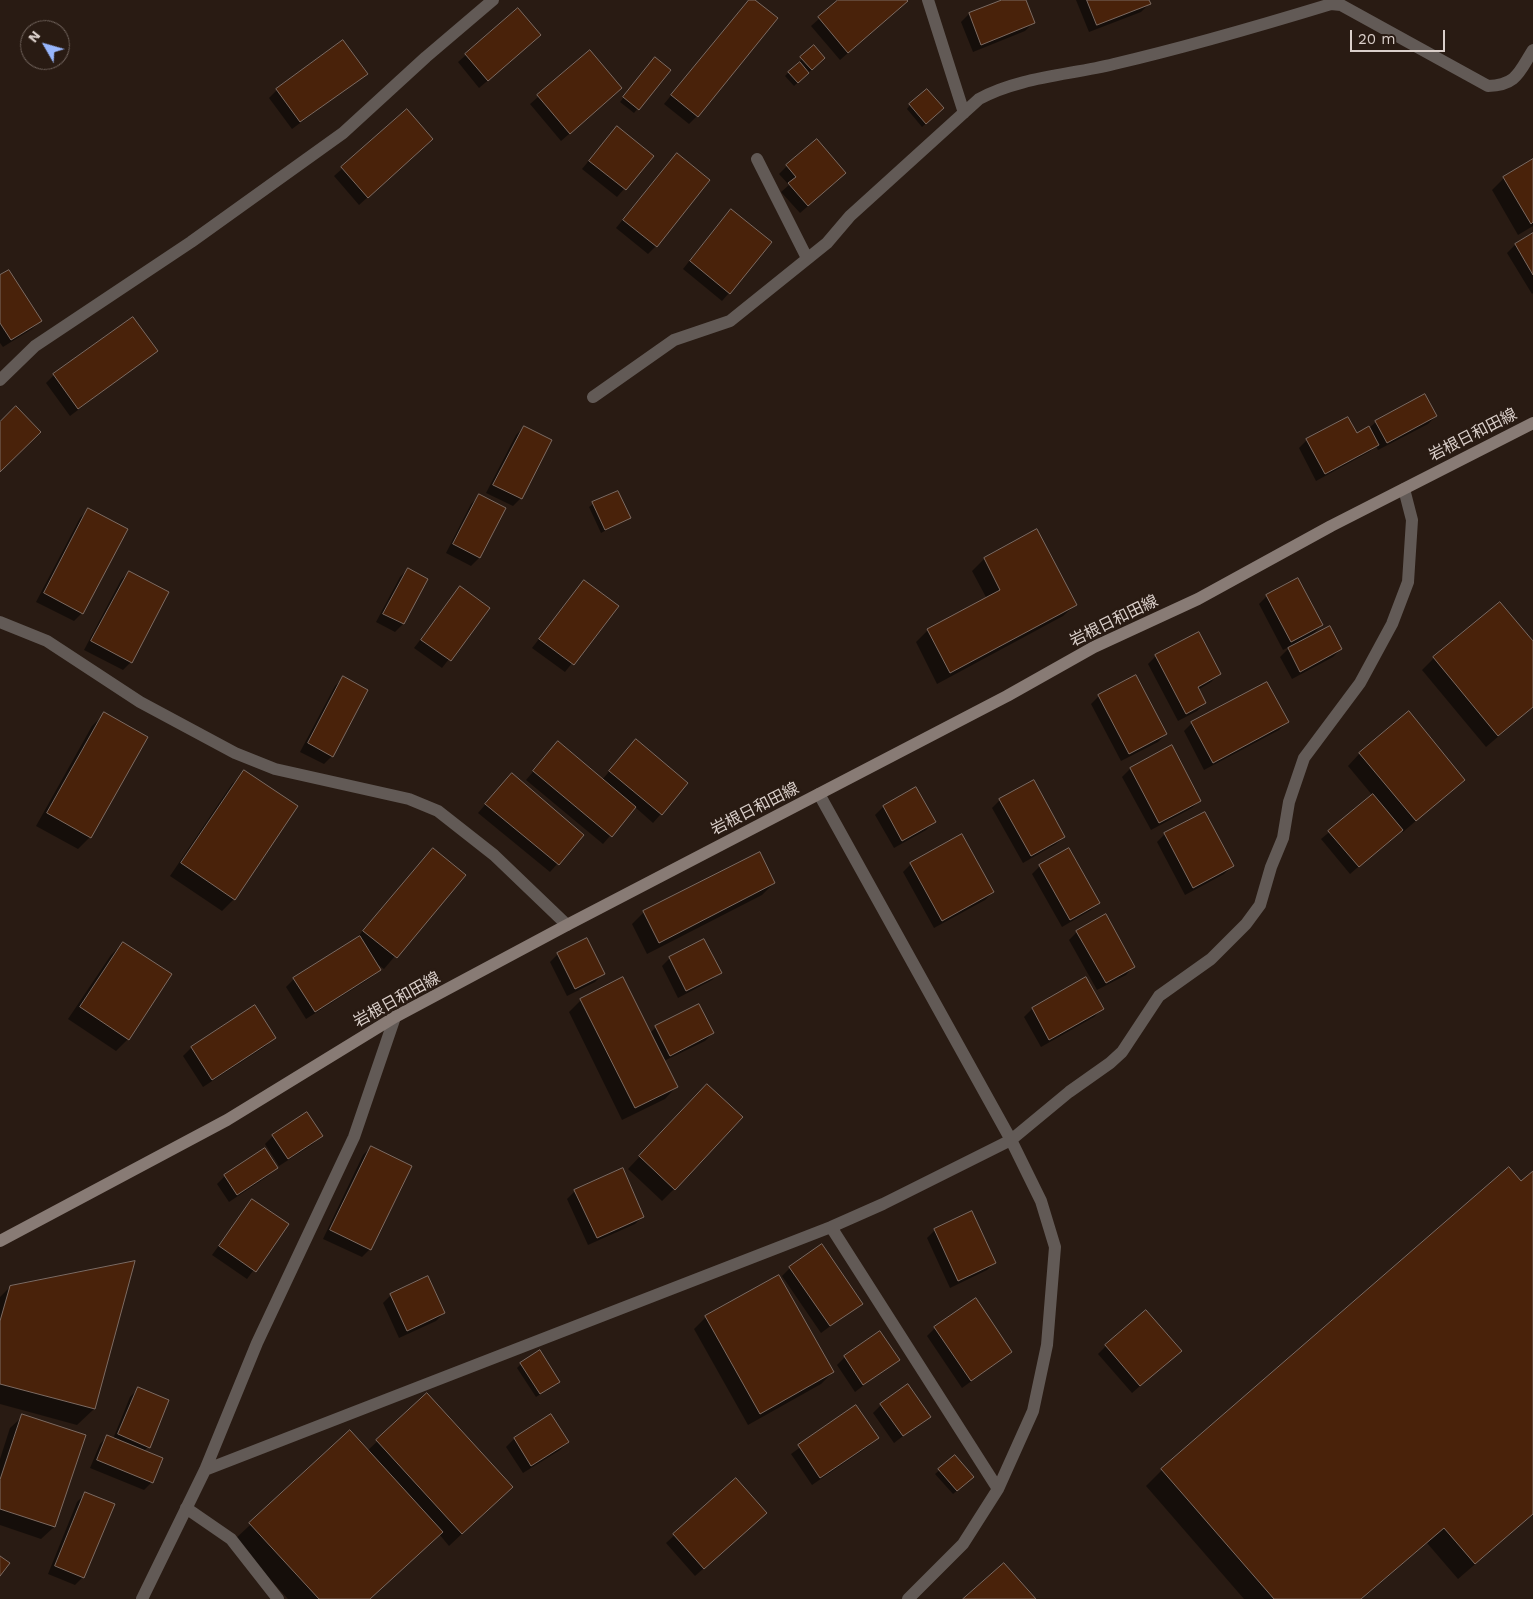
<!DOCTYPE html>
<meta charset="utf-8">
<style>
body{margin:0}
#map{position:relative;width:1533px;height:1599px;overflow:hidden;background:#291b13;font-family:"Work Sans",sans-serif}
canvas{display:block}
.north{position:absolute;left:20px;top:20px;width:50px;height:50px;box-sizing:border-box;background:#291b13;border:1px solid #70635c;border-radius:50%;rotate:308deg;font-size:14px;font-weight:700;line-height:20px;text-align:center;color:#dacfca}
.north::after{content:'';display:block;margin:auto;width:18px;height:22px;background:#97b6fd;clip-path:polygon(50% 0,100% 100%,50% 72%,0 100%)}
.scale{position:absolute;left:1350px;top:30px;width:95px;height:22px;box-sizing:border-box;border:2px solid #dacfca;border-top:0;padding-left:6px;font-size:15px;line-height:18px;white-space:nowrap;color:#dacfca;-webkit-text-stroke:4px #291b13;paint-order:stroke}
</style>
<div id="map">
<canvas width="1533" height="1599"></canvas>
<div class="north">N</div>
<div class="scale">20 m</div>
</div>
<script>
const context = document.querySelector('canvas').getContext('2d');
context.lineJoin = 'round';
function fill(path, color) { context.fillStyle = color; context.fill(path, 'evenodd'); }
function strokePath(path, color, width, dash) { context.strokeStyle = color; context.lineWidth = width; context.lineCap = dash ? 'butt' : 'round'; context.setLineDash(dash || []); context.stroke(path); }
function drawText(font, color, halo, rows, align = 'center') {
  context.font = font + ' "Work Sans","Noto Sans JP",sans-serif'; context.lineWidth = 5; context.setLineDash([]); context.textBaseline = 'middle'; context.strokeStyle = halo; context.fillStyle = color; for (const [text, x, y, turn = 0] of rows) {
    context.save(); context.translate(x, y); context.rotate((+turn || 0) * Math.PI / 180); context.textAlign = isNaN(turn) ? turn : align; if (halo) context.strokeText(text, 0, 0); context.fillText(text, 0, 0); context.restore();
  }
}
fill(new Path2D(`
 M750,0H753L697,116L689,124L664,104Z
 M840,0H905L898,9L840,60L811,26Z
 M1005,0H1025L1033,23L1025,31L973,52L961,22L969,14Z
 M1076,0H1148L1149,4L1141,12L1089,32Z
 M518,10L532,43L479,88L458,62Z
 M814,47L824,58L794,86L785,76Z
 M590,52L613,96L561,141L530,104Z
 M652,62L669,70L634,113L620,102Z
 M366,74L292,129L269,98L277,90Z
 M910,105L939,112L922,127L907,109Z
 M407,111L424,147L359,205L334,176Z
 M617,127L653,156L617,197L582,169Z
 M1533,161V226L1518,235L1492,190L1504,178Z
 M669,163L656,246L648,254L616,228Z
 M787,166L837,181L800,213L781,192L789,185L779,174Z
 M723,219L729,293L722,301L683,269Z
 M1533,234V293L1532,294L1507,253L1515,245Z
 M0,277L40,321L32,329L3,347L0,343Z
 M156,351L70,416L46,383L54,375Z
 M1436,416L1428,424L1378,450L1376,446L1369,452L1316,481L1299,448L1307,440L1356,435L1369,428L1376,422Z
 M524,427L521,498L513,506L486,493L516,435Z
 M479,496L504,509L479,558L471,566L446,553L471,504Z
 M593,504L629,518L601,533L589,507Z
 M88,510L82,613L74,621L36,602L80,518Z
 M984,559L1076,604L1063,616L937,684L916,642L928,630L987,599L972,571Z
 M408,569L426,579L403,624L395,632L376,622L400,577Z
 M129,572L131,662L123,670L84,650L121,580Z
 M584,581L617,606L565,672L532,648Z
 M460,588L488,609L442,668L414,648Z
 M1267,596L1322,625L1310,637L1341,649L1333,657L1292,679L1280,657L1291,646L1283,650L1259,604Z
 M1533,643V707L1486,747L1422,670L1434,658Z
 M1156,656L1219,674L1211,682L1198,690L1205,703L1197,711L1178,721L1148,664Z
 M343,678L332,756L324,764L300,752L335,686Z
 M1099,696L1166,734L1158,742L1121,761L1091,704Z
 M104,714L90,837L78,849L36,826L92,726Z
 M1287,722L1279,730L1204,770L1184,731L1192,723Z
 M1172,747L1200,800L1192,808L1151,830L1122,777L1130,769Z
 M628,749L687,784L653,823L635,807L603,844L526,780L551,751L602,780Z
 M1360,753L1463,780L1403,832L1401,830L1350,874L1321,839L1373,796L1348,766Z
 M244,772L234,899L222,911L170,876L232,784Z
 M504,783L583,835L550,872L478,813Z
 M916,789L934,822L926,830L894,848L875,815L883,807Z
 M1000,800L1064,837L1056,844L1023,863L992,808Z
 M1165,834L1232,866L1224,874L1185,895L1157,842Z
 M433,849L464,875L384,969L377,964L380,970L372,977L306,1019L286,987L294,979L354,941Z
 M911,864L993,892L985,900L934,928L903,872Z
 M1040,866L1099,902L1091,910L1062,927L1032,874Z
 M774,883L762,895L647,954L632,924L644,912Z
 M1077,932L1133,967L1126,975L1097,990L1069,940Z
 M123,943L128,1039L116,1051L68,1019L111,955Z
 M558,954L603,974L595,982L567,996L550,962Z
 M670,958L720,972L712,980L678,998L662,966Z
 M1086,979L1102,1009L1094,1017L1041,1047L1024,1017L1032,1009Z
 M581,1000L650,1033L656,1027L713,1033L705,1041L664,1061L677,1086L665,1099L622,1120L569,1012Z
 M254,1007L274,1038L266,1046L203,1087L183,1056L191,1048Z
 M695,1098L674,1189L662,1201L628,1169Z
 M273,1136H321L313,1144L279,1166L265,1144Z
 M371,1147L410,1166L370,1249L362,1257L323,1239L363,1155Z
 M276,1168L268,1176L229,1202L217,1184L225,1176Z
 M1533,1173V1514L1458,1579L1427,1543L1362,1599H1244L1146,1486L1162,1470Z
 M575,1191L643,1216L635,1224L588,1245L567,1199Z
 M252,1200L287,1225L247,1279L212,1255Z
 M971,1213L995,1262L987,1270L950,1288L927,1238L935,1230Z
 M134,1263L94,1409L77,1425L0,1404V1297L10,1287Z
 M790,1268L861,1303L821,1333L782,1276Z
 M391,1295L444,1313L436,1321L399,1338L383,1303Z
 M706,1317L833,1372L821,1384L748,1425L694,1329Z
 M935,1328L1011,1352L962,1388L927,1336Z
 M1106,1346L1172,1358L1132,1393L1098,1354Z
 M845,1357L898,1359L855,1392L837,1365Z
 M521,1364L555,1385L536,1397L517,1368Z
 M138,1389L148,1447L144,1451L152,1482L144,1490L90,1468L100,1444L108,1436L113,1439L130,1397Z
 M427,1395L499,1499L449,1546L439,1534L369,1599H288L234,1540L350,1432L367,1451Z
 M881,1405L929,1416L894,1443L873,1413Z
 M856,1407L877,1438L869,1446L812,1485L791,1454Z
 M23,1416L54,1527L41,1539L0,1525V1459L10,1428Z
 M551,1416L568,1442L560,1450L523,1473L506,1447L514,1439Z
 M955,1457L969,1481L953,1494L935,1474Z
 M736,1479L758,1520L695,1576L666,1543Z
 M85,1494L83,1577L75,1585L48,1574L77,1502Z`), '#0007');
const building = new Path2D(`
 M749,0H755L778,18L698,117L671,95Z
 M838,0H907L908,1L848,53L818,17Z
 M1002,0H1026L1035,23L981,45L969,13Z
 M1087,0H1149L1151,4L1097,25Z
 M518,8L541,35L488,81L465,54Z
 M343,40L368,74L300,122L276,89Z
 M814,45L825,58L812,70L800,57Z
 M590,50L622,88L570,134L537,95Z
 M655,57L671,70L639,110L623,97Z
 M800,62L809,73L798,83L788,72Z
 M927,89L944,108L926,124L909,104Z
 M407,109L433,139L368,198L341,167Z
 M617,126L654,156L626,190L589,161Z
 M817,139L846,173L808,206L788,183L796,177L786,165Z
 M677,153L710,180L657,247L623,220Z
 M1533,159V222L1531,224L1503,177Z
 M731,209L772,242L730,294L690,261Z
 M1533,233V275L1515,244Z
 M9,270L42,321L11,340L0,323V275Z
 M133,317L158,351L78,409L53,374Z
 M1425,394L1437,416L1387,443L1375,421Z
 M16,406L41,432L0,472V422Z
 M1348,417L1357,433L1369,426L1379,445L1325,474L1306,439Z
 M524,426L552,440L522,499L493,485Z
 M618,491L631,518L605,530L592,502Z
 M479,494L506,508L480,558L453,544Z
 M88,508L128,529L83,614L44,593Z
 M1037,529L1077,605L950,673L927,629L1000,590L984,558Z
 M408,568L428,579L404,624L383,614Z
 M129,571L169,592L132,663L91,641Z
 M1298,578L1323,625L1291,642L1266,595Z
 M584,580L619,606L574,665L539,639Z
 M460,586L490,608L451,661L421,640Z
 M1500,602L1533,641V707L1498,736L1433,657Z
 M1330,626L1342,649L1300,672L1288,648Z
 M1199,632L1221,674L1198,687L1206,703L1186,714L1155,655Z
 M1136,675L1167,734L1129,754L1098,695Z
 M343,676L368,690L333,757L308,743Z
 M1267,682L1289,722L1213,763L1191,722Z
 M1409,711L1465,780L1416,821L1359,753Z
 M104,712L148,737L91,838L47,813Z
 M636,739L688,783L662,815L609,771Z
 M558,741L636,807L612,837L533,771Z
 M1172,745L1201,801L1159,823L1130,768Z
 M244,770L298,806L235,900L181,863Z
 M512,773L584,835L559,865L485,804Z
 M1034,780L1065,837L1031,856L999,799Z
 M916,787L936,822L902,841L883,806Z
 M1373,794L1403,830L1359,867L1328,831Z
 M1205,812L1234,866L1193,888L1164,833Z
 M962,834L994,892L942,921L910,863Z
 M433,848L466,875L397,958L363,931Z
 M1069,848L1100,903L1070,920L1039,865Z
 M760,852L775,883L659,943L643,911Z
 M1106,914L1135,967L1106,983L1076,931Z
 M360,936L381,970L315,1012L293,978Z
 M587,938L605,974L575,989L557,953Z
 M704,939L722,973L686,991L669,957Z
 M123,942L172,974L129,1040L80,1007Z
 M623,977L678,1087L635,1108L580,999Z
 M1086,977L1104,1009L1049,1040L1032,1008Z
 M699,1004L714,1033L670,1056L655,1026Z
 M255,1005L276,1038L212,1080L191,1047Z
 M707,1084L743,1117L675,1190L639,1156Z
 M307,1112L323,1136L288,1159L272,1135Z
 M371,1146L412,1166L371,1250L330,1230Z
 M265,1148L278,1168L237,1195L224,1175Z
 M1509,1167L1521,1181L1533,1171V1514L1475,1564L1444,1528L1361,1599H1274L1161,1469Z
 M623,1168L644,1217L597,1238L574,1190Z
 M252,1199L289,1224L256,1272L219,1246Z
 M972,1211L996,1263L958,1281L934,1229Z
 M822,1244L863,1304L830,1326L789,1267Z
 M135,1261L95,1409L0,1384V1321L10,1286Z
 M779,1275L834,1372L760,1414L705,1316Z
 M428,1276L445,1313L407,1331L390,1294Z
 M976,1298L1012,1352L971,1381L934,1327Z
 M1146,1310L1182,1351L1140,1386L1105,1345Z
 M880,1331L900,1360L863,1385L844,1356Z
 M540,1350L560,1382L540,1394L520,1363Z
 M908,1384L931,1417L903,1436L880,1404Z
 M138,1387L169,1400L150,1448L118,1434Z
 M427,1393L513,1487L462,1534L376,1440Z
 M856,1405L879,1438L820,1478L798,1445Z
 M22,1414L86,1435L55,1527L0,1509V1480Z
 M551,1414L569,1442L531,1466L514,1438Z
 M350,1430L443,1532L370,1599H319L249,1523Z
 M107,1435L163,1458L153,1483L97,1460Z
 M955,1455L974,1477L957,1491L938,1469Z
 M736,1478L767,1513L704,1569L673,1534Z
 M85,1492L115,1504L84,1578L55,1566Z
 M0,1556L10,1563L0,1576Z
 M1004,1563L1036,1599H963Z`);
fill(building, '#49220a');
strokePath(building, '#7d6b62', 1);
strokePath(new Path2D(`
 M928,0L964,113
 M757,159L807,258
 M0,380L35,346L191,242L343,133L426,57L493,0
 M593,397L674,340L730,321L827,243L850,216L979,99C1019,77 1070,75 1114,64C1187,47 1259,26 1331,4L1341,5L1488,86C1517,85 1519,72 1533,50
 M0,622L47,641L140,702L235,753L275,769L409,799L438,811L494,855L567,925
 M819,794L1011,1140L1041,1201L1055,1247L1047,1345L1033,1411L998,1489L963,1544L908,1599
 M831,1227L998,1489
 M205,1470L831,1227L883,1204L1011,1140L1069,1092L1110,1063L1122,1052L1159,996L1211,959L1246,924L1260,905L1271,867L1283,838L1289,802L1304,758L1360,683L1392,624L1408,582L1412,520L1404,489
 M186,1508L231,1539L278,1599
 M142,1599L205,1470L257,1343L354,1137L395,1017`), '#625a56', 12);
strokePath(new Path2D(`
 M0,1241L227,1120L395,1017L567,925L1007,696L1094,647L1198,599L1331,526L1533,423`), '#887b75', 12);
drawText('16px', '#dacfca', '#291b13', [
 ["岩根日和田線",1473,435,-27],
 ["岩根日和田線",1114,621,-26],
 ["岩根日和田線",755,809,-27],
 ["岩根日和田線",397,1000,-29]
]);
</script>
